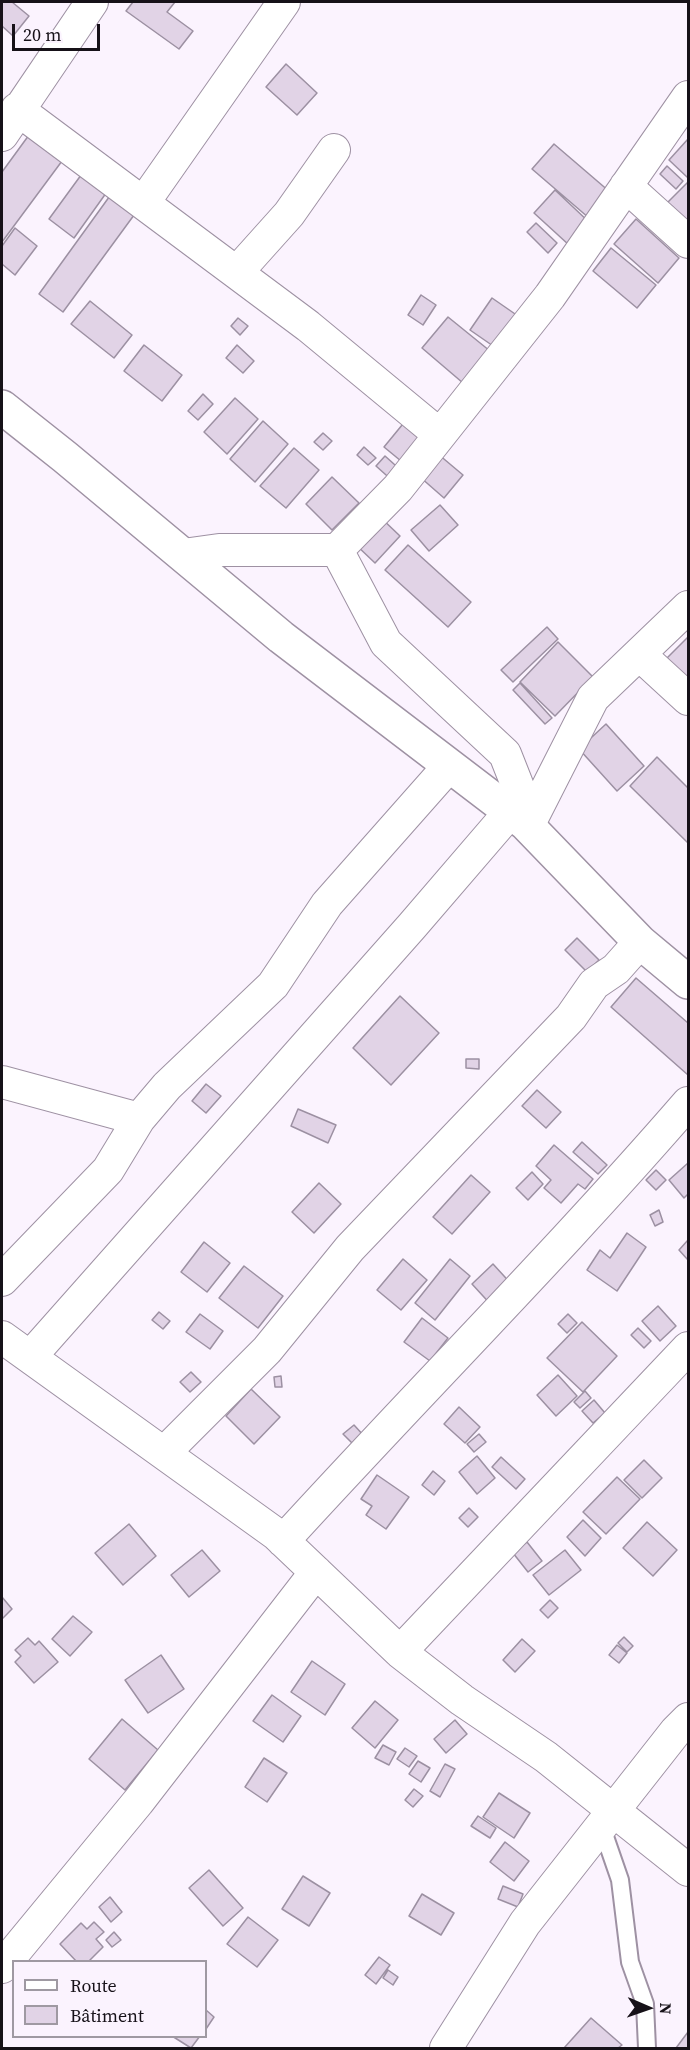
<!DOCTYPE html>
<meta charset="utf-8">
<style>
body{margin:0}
#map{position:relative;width:690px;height:2050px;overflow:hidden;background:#fbf3fe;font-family:"Source Serif 4",serif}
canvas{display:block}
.frame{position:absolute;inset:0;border:3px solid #161118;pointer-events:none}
.legend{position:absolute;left:12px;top:1960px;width:195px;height:78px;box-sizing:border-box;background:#fbf3fe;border:2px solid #9f99a2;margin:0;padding:8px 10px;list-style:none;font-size:18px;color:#161118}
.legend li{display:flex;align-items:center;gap:12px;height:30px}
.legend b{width:30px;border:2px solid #9f99a2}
.north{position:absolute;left:618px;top:1978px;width:60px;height:60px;-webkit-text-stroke:4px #fbf3fe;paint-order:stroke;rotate:92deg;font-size:16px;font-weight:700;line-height:24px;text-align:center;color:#161118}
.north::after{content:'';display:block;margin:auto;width:21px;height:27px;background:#161118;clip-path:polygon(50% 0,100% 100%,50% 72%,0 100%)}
.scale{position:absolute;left:12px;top:24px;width:88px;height:27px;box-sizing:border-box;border:3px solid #161118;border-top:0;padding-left:8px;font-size:18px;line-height:21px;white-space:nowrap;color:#161118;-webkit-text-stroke:4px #fbf3fe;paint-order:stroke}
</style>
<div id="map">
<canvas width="690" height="2050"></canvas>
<div class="frame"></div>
<ul class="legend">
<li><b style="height:8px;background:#fff"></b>Route</li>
<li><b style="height:16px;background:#e1d3e6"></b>Bâtiment</li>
</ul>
<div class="north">N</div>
<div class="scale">20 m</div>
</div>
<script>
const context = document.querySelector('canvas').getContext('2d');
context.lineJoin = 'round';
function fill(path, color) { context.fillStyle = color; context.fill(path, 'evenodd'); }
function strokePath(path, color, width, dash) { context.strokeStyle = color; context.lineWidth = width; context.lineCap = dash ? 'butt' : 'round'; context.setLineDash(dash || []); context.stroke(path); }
const building = new Path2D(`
 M2,2H12L29,16L13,36L2,26Z
 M133,2H175L167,12L193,31L179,49L126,11Z
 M286,64L317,93L297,115L266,87Z
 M29,135L62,161L2,242V172Z
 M688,139V176L687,177L669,160Z
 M554,144L610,192L589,218L532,169Z
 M667,166L683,181L676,189L660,174Z
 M84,171L109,189L74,238L49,219Z
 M688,182V235L662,208Z
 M555,190L590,223L569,245L534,213Z
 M112,193L137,211L63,312L39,294Z
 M636,219L679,258L658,283L614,244Z
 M536,223L557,243L548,253L527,232Z
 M15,228L37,246L15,275L2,264V246Z
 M611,248L656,285L637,308L593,271Z
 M421,295L436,305L423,325L408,315Z
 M492,298L518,316L496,348L470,330Z
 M90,301L132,335L114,358L71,324Z
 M448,317L490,351L463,383L422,348Z
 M238,318L248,326L240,335L231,326Z
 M144,345L182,375L162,401L124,371Z
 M237,345L254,361L243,373L226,358Z
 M203,394L213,404L198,420L188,411Z
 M235,398L258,419L227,454L204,432Z
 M407,419L424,433L401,461L384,447Z
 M263,421L288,444L255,482L230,459Z
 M323,433L332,441L323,450L314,442Z
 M364,447L376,458L368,465L357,455Z
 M294,448L319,470L286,508L260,486Z
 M438,454L463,475L444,498L420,477Z
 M385,456L404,473L395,483L376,466Z
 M332,477L359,503L332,530L306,504Z
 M440,505L458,525L429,551L411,530Z
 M379,516L400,536L375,563L354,543Z
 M408,545L471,602L448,627L385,570Z
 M547,627L558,639L513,682L501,670Z
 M688,637V681L667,658Z
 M558,642L593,677L555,716L520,682Z
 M520,683L552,718L545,724L513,690Z
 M606,724L644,766L617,791L579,749Z
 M657,757L688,788V843L630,786Z
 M577,938L599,960L587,972L565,950Z
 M636,978L688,1023V1075L611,1007Z
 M400,996L439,1033L391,1085L353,1048Z
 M466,1059H479V1069L466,1068Z
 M206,1084L221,1096L206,1113L192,1101Z
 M537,1090L561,1112L546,1128L522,1106Z
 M298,1109L336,1125L328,1143L291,1126Z
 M582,1142L607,1165L598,1174L573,1152Z
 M554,1145L593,1179L585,1189L578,1184L561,1203L544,1188L551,1180L536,1166Z
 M688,1163V1194L684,1198L669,1180Z
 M656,1170L666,1180L656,1190L646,1180Z
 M532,1172L543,1184L528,1200L516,1188Z
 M471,1175L490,1192L452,1234L433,1217Z
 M319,1183L341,1204L314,1233L292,1212Z
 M659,1210L663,1222L655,1226L650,1215Z
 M627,1233L646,1247L617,1291L587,1270L600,1250L610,1258Z
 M688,1240V1260L679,1250Z
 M204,1242L230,1263L207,1292L181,1272Z
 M403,1259L427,1280L401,1310L377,1290Z
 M450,1259L470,1276L435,1320L415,1303Z
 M493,1264L515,1288L494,1308L472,1284Z
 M244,1266L283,1296L258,1328L219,1298Z
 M658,1306L676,1326L660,1341L642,1321Z
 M159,1312L170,1321L163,1329L152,1320Z
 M200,1314L223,1331L210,1349L186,1332Z
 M568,1314L577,1323L567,1333L558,1324Z
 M422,1318L448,1338L430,1361L404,1342Z
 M582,1322L617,1356L583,1392L547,1358Z
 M638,1328L651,1341L644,1348L631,1335Z
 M191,1372L201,1382L190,1392L180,1382Z
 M558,1375L577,1396L556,1416L537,1395Z
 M281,1376L282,1387H275L274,1377Z
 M251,1389L280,1417L254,1444L226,1416Z
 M585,1391L591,1398L580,1408L574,1402Z
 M594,1400L605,1413L593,1423L582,1411Z
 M459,1407L480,1427L465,1443L444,1424Z
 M354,1425L365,1437L355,1446L343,1434Z
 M479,1434L486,1442L474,1452L467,1444Z
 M477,1456L495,1478L477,1494L459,1472Z
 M501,1457L525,1479L516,1489L492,1467Z
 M644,1460L662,1478L642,1498L624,1480Z
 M433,1471L445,1481L434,1495L422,1485Z
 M377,1475L409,1497L386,1529L366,1515L372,1506L361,1499Z
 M617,1477L640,1499L606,1534L583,1512Z
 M469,1508L478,1517L468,1527L459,1518Z
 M583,1520L601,1538L585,1556L567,1537Z
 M647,1522L677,1550L653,1576L623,1548Z
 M129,1524L156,1556L123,1585L95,1553Z
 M527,1542L542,1561L528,1572L513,1553Z
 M202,1550L220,1571L189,1597L171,1575Z
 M565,1550L581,1570L549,1595L533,1575Z
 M2,1597L12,1609L2,1619Z
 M550,1600L558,1608L548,1618L540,1610Z
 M73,1616L92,1632L70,1656L52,1639Z
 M624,1637L633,1646L627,1652L618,1643Z
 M28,1638L35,1645L39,1641L58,1662L34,1683L15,1662L21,1656L15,1650Z
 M522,1639L535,1651L515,1672L503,1660Z
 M617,1645L627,1653L619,1663L609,1655Z
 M161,1655L184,1689L148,1713L125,1680Z
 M312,1661L345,1684L325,1715L291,1692Z
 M272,1695L301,1716L283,1742L253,1721Z
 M375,1701L398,1720L375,1748L352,1728Z
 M122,1719L158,1750L125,1790L89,1759Z
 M455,1720L467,1734L446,1753L434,1739Z
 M383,1745L396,1752L389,1765L375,1758Z
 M405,1748L417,1756L409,1767L397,1759Z
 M264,1758L287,1773L267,1802L245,1787Z
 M418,1761L430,1768L421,1782L409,1774Z
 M445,1764L455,1769L440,1797L430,1791Z
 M414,1789L423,1796L413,1807L405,1800Z
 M499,1793L530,1813L514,1838L483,1817Z
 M478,1816L496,1828L490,1838L471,1826Z
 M505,1842L529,1861L514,1881L490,1862Z
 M209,1870L243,1908L223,1926L189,1888Z
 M303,1876L330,1893L309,1926L282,1909Z
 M503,1886L523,1894L518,1907L498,1899Z
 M422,1894L454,1913L441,1935L409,1916Z
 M110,1897L122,1912L111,1922L99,1907Z
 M248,1917L278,1940L257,1967L227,1944Z
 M94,1922L104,1932L96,1939L103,1947L88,1962H77L60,1944L81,1923L87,1929Z
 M114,1932L121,1940L112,1947L106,1940Z
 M379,1957L390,1965L376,1984L365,1975Z
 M388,1970L398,1977L393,1985L383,1978Z
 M206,2010L214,2017L206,2029Z
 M591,2018L622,2045L618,2048H564Z
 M688,2032V2048H676Z
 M172,2036H200L191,2048Z`);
fill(building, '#e1d3e6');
strokePath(building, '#9c90a2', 1.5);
const service = new Path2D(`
 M601,1825L620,1880L630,1962L645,2004L647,2048`);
const minor = new Path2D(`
 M17,109L308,326L440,435
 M2,135L92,2
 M626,186L688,242
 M144,202L284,2
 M237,272L289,214L334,150
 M337,550L386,643L505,754L531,820
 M183,555L219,550H337L398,488L550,296L688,97
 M639,654L688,699
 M526,824L531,820L593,698L688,607
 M2,1082L139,1119
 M2,1280L108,1170L139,1119L167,1086L273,985L327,904L449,766
 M2,1337L276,1534L400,1652L462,1700L546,1757L688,1870
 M30,1357L412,926L510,812
 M164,1453L267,1350L350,1248L571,1017L594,984L616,969L640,942
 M283,1541C417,1394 558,1253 688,1103
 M400,1652L688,1348
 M2,1967L138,1802L316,1572
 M446,2048L525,1923L676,1731L688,1719`);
const tertiary = new Path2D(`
 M2,407L65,457L281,637L526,824L640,942L688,982`);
strokePath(service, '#9e91a3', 20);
strokePath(minor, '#9e91a3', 34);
strokePath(tertiary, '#9e91a3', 36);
strokePath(service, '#fff', 16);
strokePath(minor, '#fff', 32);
strokePath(tertiary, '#fff', 33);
</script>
